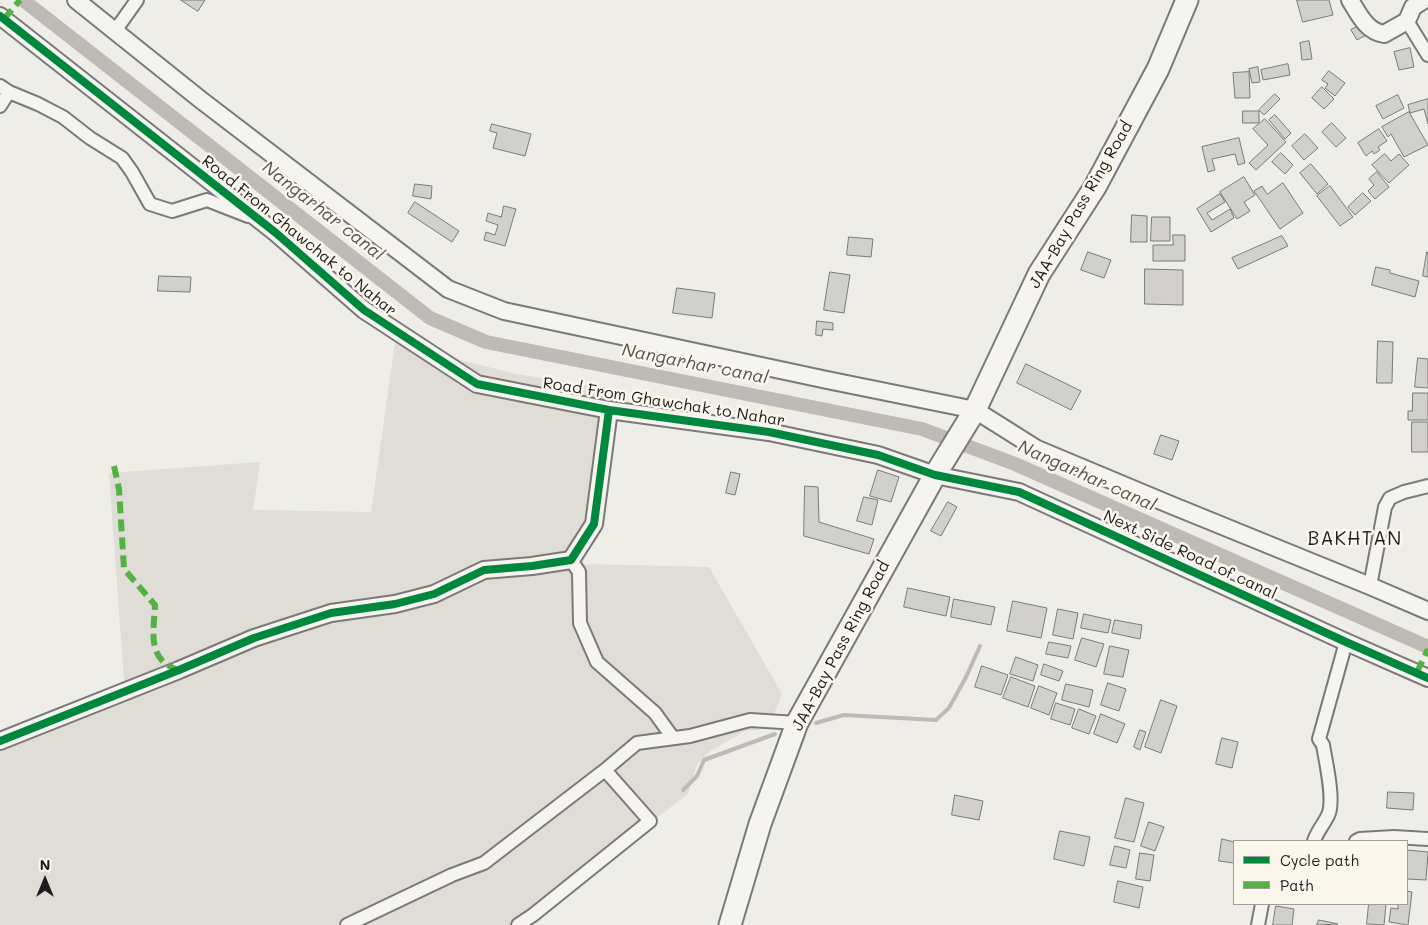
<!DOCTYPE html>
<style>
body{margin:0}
#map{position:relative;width:1428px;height:925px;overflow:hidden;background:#eeede8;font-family:Mali,sans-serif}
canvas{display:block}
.legend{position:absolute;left:1233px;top:840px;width:175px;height:65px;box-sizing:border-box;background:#fbf7ec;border:1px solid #a29f99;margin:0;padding:6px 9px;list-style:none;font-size:15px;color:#1c1c1c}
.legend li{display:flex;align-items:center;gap:10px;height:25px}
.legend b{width:25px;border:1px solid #a29f99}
.north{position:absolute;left:20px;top:855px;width:50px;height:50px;-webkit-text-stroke:4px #fbf7ec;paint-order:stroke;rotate:0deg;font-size:14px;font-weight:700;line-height:20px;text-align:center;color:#1c1c1c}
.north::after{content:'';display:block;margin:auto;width:18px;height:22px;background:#1c1c1c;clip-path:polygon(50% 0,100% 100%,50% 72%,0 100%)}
</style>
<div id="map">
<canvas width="1428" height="925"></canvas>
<ul class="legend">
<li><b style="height:6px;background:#00873e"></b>Cycle path</li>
<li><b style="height:6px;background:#55b145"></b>Path</li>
</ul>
<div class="north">N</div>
</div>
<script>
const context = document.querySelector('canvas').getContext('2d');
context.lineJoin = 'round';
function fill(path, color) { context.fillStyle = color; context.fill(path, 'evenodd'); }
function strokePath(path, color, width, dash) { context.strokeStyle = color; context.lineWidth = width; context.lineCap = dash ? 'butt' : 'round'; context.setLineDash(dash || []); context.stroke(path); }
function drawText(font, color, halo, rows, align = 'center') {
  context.font = font + ' Mali,sans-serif'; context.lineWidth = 5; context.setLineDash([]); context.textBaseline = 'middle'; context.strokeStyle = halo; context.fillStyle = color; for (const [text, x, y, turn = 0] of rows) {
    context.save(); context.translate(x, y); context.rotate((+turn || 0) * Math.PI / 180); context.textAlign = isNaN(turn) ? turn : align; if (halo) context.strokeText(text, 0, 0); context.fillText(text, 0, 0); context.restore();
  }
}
fill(new Path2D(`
 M398,321L453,358L516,374L614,389L583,564L709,567L782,694L768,729L745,731L710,751L697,764L688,794L516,925H0V741L124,681L109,473L260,462L253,510L371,512Z`), '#dfddd6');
strokePath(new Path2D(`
 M816,723L844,715L936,720L949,708L966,677L980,646
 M683,790L697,776L704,760L775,734`), '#bebbb6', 4);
strokePath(new Path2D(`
 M23,0L430,318L486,342L922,429L1015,464L1428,647`), '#bebbb6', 14);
const building = new Path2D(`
 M181,0H205L198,11Z
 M1297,0H1329L1333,15L1303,22Z
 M1362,24L1368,34L1357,40L1351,30Z
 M1309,41L1312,59L1302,60L1300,43Z
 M1410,48L1414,67L1399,70L1394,52Z
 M1288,64L1290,75L1263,80L1261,70Z
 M1258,67L1260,82L1252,83L1249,69Z
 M1329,71L1345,83L1335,96L1325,88L1328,84L1322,80Z
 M1249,72L1250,98H1235L1233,73Z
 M1322,87L1334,99L1324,109L1312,98Z
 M1275,94L1280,99L1264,115L1259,110Z
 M1398,95L1404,108L1383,119L1376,106Z
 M1428,99V124L1424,109L1410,113L1408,105Z
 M1243,111H1259V123H1243Z
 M1409,112L1428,145L1404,157L1391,134L1388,137L1382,127Z
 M1275,115L1291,133L1285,139L1269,120Z
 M1265,119L1286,142L1256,170L1249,163L1268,145L1253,129Z
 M1332,123L1346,138L1336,147L1322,132Z
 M492,124L531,134L525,156L493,148L497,133L490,131Z
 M1379,129L1387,141L1378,147L1380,150L1374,154L1372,151L1366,156L1358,143Z
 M1305,134L1318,148L1304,160L1292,146Z
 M1239,138L1245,163L1238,165L1235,154L1212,159L1215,170L1208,172L1202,147Z
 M1281,153L1293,165L1285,174L1272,162Z
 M1385,154L1391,161L1399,154L1409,165L1389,183L1372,165Z
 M1311,164L1328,184L1317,194L1300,173Z
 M1377,172L1389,187L1375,199L1368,191L1374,185L1369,179Z
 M1244,177L1255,195L1244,202L1250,211L1237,219L1220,192Z
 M1283,183L1303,213L1280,229L1254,191L1262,186L1267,194Z
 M415,184L432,186L431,199L413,196Z
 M1330,186L1353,217L1340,226L1317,196Z
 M1363,193L1371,201L1355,215L1348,207Z
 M1220,194L1225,202L1207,213L1212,220L1230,209L1234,218L1211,232L1197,209Z
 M415,202L459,231L452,242L408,213Z
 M504,206L516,209L505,246L484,240L486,232L495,235L498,225L486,221L488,213L501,217Z
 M1132,215L1147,216V242H1131Z
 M1152,217H1170V241H1151Z
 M1173,235H1185V261H1153V245H1173Z
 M1282,236L1288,246L1238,269L1232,258Z
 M849,237L873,239L871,257L847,255Z
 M1088,252L1111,260L1104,278L1081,270Z
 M1427,252L1428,253V277L1423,276Z
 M1376,267L1390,270V273L1419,281L1415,297L1372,285Z
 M1145,269L1183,270V305L1145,304Z
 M830,272L850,275L844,313L824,310Z
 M159,276L191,277L190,292L158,291Z
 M677,288L715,293L712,318L673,313Z
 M817,321L833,323V330L823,329L822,336L816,335Z
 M1378,341L1393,342L1392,383H1377Z
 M1418,358L1428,359V388L1415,387Z
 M1026,364L1081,391L1071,410L1017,383Z
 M1413,393H1428V420H1408V411H1412Z
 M1412,422H1428V452H1412Z
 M1161,435L1179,441L1172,460L1154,454Z
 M878,470L899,477L891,502L870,496Z
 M731,472L740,474L735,495L726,493Z
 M805,486L818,487L819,522L874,539L869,554L804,536Z
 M864,497L878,500L872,525L857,521Z
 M948,502L957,507L941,536L931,531Z
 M908,588L950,597L946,616L904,607Z
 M954,599L995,607L991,625L951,617Z
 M1013,601L1047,608L1041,638L1007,631Z
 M1058,609L1078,613L1073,639L1053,635Z
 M1084,614L1111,620L1108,633L1081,628Z
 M1115,620L1142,625L1140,639L1112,633Z
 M1082,638L1104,644L1096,667L1075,660Z
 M1049,642L1071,646L1068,658L1046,654Z
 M1110,646L1129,650L1123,677L1104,674Z
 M1016,657L1038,665L1033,681L1010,674Z
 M1044,664L1063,671L1059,681L1041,675Z
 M982,666L1008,675L1001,695L975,687Z
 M1011,677L1035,686L1028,707L1003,698Z
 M1108,683L1126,689L1119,711L1101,705Z
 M1066,684L1093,690L1089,707L1062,700Z
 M1039,686L1057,693L1049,715L1031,708Z
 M1161,700L1177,706L1161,753L1145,747Z
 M1056,703L1075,709L1070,725L1051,719Z
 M1079,709L1096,716L1089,734L1072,728Z
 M1101,714L1125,724L1117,743L1094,734Z
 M1140,730L1146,732L1140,750L1134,747Z
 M1222,738L1238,742L1232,768L1216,764Z
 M1388,792L1414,793L1413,810L1387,808Z
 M955,795L983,801L979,820L952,815Z
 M1126,798L1144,803L1134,842L1115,838Z
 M1149,822L1164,827L1155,851L1141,846Z
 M1060,831L1090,837L1084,866L1054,859Z
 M1222,839L1234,842V863L1219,861Z
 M1115,846L1130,850L1126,868L1110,865Z
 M1407,850L1428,852L1426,880L1407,879Z
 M1140,853L1154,855L1150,881L1136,879Z
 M1118,881L1143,887L1139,908L1114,902Z
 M1407,891L1412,892L1408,925L1389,922L1391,908L1398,909V904H1407Z
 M1369,904H1386L1384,925L1367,924Z
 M1276,906L1294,909L1292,925H1273Z
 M1319,920L1338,924L1317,925Z`);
fill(building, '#d1d0cc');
strokePath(building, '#7a7a78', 1);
const minor = new Path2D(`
 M1407,21L1428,55
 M115,31L137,0
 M0,86L9,92L38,104L63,117L90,138L122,158L132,172L150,204L172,211L207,200L248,216
 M0,106L9,92
 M571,560L579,572L580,623L597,662L655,713L673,738
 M1370,586L1385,507L1390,498L1404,492L1428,486
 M1314,841C1317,831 1325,823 1329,813C1334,797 1326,763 1323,745L1319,739L1346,642
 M1356,841L1360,839L1394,837L1428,839
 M347,925L452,875L484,863L605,770
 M518,925L533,915L650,821L605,770L637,743L690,736L750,720L797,723
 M1258,925L1262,904`);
const tertiary = new Path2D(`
 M76,0L201,100L448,289L504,311L827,380L975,410L1037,449L1171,505L1370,586L1428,611
 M1350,0C1359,14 1366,31 1384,34L1407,21L1413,7L1424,0
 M0,16L276,233L364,310L477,384L609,410L769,432L878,455L935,475L1019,492L1346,642L1428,678
 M0,741L179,670L254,638L331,613L395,604L434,594L484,570L532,566L571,560L594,524L609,410`);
const trunk = new Path2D(`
 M730,925L760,824L797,723L935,475L975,410L1039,274L1095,187L1158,69L1187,0`);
strokePath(minor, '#7a7a78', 16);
strokePath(tertiary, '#7a7a78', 20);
strokePath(trunk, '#7a7a78', 25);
strokePath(minor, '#f5f4f0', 12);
strokePath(tertiary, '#f5f4f0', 16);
strokePath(trunk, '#f5f4f0', 21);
strokePath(new Path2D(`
 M4,19L20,0
 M114,466L119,489L124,569L155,605C154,632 146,659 178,670
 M1417,672L1428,649`), '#55b145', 6, [12, 6]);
strokePath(new Path2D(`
 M0,16L276,233L364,310L477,384L609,410L769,432L878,455L935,475L1019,492L1346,642L1428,678
 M0,741L179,670L254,638L331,613L395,604L434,594L484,570L532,566L571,560L594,524L609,410`), '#00873e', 8);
drawText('16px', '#1c1c1c', '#fbf7ec', [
 ["JAA-Bay Pass Ring Road",1081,205,-60],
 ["Road From Ghawchak to Nahar",299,236,39],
 ["Road From Ghawchak to Nahar",664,402,9],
 ["Next Side Road of canal",1190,555,25],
 ["JAA-Bay Pass Ring Road",841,646,-62]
]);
drawText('italic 18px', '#545351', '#fbf7ec', [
 ["Nangarhar canal",323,211,38],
 ["Nangarhar canal",695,364,11],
 ["Nangarhar canal",1087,476,24]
]);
context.letterSpacing = '1px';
drawText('19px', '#1c1c1c', '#fbf7ec', [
 ["BAKHTAN",1355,539]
]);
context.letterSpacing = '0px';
</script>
